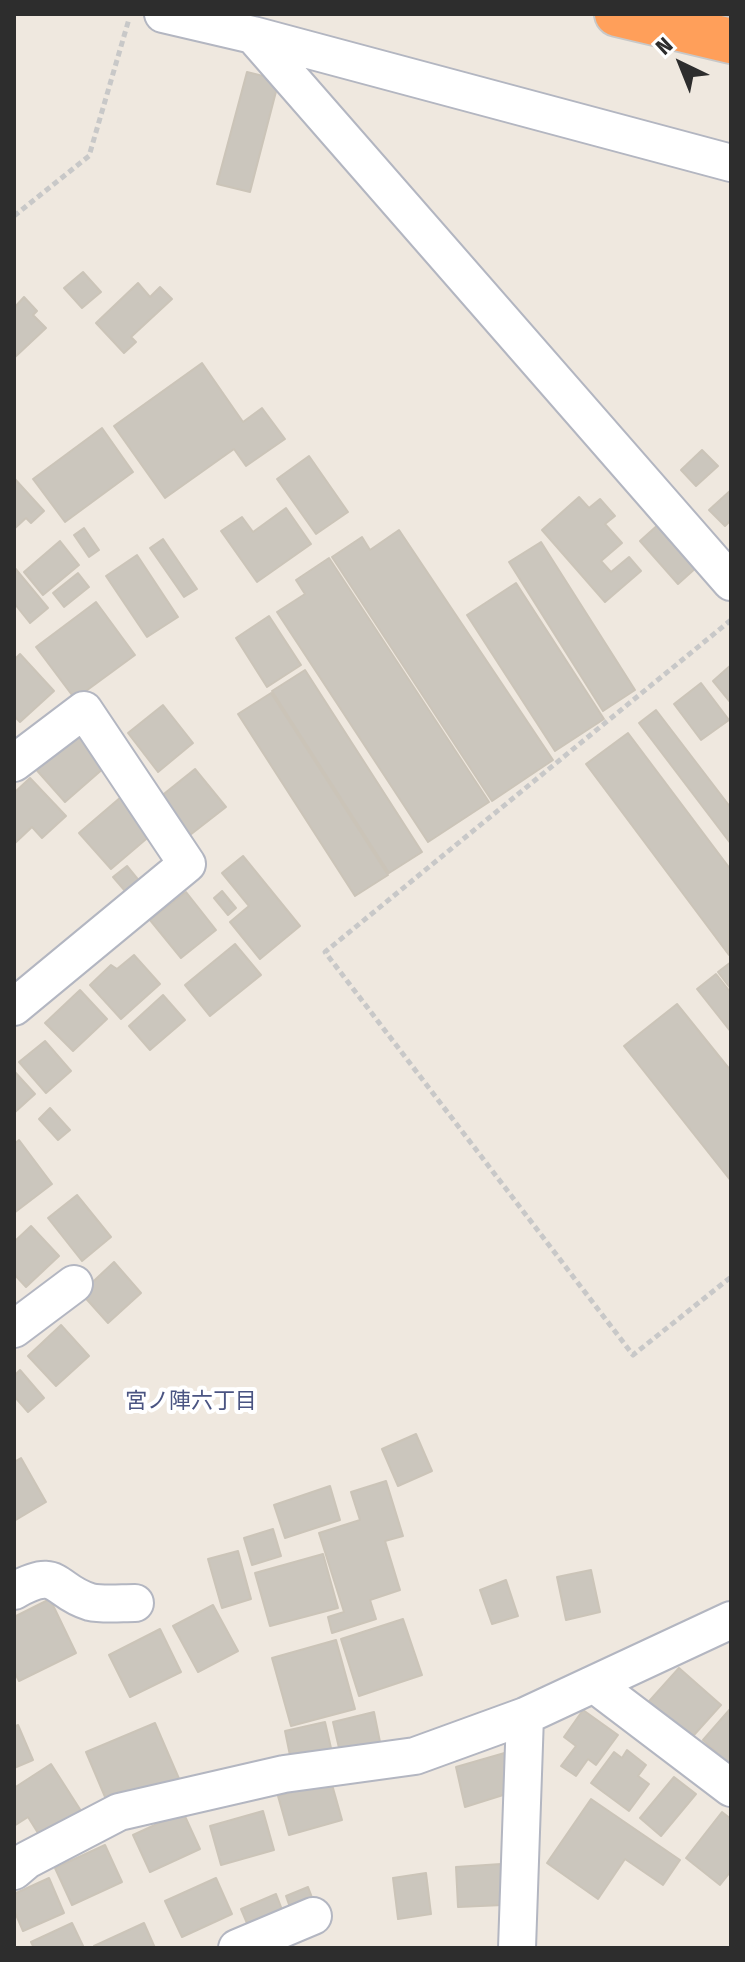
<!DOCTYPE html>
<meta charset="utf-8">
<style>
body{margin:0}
#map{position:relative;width:745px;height:1962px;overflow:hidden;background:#efe8df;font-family:"Fira Sans Condensed",sans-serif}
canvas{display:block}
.frame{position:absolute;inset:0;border:16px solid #2d2d2d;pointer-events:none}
.north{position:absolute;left:641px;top:24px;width:80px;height:80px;-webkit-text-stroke:6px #fff;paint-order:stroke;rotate:317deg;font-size:22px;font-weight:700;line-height:32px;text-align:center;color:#2d2d2d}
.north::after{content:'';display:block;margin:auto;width:28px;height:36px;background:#2d2d2d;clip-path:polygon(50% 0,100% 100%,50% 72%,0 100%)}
</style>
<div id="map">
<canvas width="745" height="1962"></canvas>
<div class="frame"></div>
<div class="north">N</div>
</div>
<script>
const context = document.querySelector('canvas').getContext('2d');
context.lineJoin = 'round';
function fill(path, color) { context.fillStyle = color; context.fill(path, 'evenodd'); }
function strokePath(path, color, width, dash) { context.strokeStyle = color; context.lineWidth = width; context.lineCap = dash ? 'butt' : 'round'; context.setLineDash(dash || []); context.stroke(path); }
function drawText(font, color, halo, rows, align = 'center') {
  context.font = font + ' "Fira Sans Condensed","Noto Sans JP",sans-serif'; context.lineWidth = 8; context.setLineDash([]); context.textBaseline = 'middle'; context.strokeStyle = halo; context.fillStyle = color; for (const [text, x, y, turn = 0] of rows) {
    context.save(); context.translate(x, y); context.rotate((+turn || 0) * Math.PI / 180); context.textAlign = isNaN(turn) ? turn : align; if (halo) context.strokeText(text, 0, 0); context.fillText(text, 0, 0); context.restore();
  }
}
const building = new Path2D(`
 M247,72L279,80L250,192L217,184Z
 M83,272L101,292L82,308L64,288Z
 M138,283L150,297L160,287L172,299L131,337L136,342L124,353L96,323Z
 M24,297L37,311L33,315L46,328L14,358V308Z
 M202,363L243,422L262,408L285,439L246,466L234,449L165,498L114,426Z
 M102,428L133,472L65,522L33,479Z
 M702,450L718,466L696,486L681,470Z
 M309,456L348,512L316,534L277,479Z
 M14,478L44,511L31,523L26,518L14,529Z
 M731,490V520L725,526L709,510Z
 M579,497L589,508L600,499L615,516L605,524L622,543L601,561L611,572L629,557L641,571L605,602L542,530Z
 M286,508L311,544L257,582L221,531L242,517L253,532Z
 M660,523L698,566L678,584L640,541Z
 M84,528L99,550L89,557L74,535Z
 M399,530L553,760L492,801L332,557L362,537L370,550Z
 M163,539L197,589L184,597L150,548Z
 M60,541L79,565L43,595L24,572Z
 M541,542L635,690L603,711L509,562Z
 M137,555L178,617L147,637L106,576Z
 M329,558L489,802L428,842L277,612L305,594L296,580Z
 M14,567L48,608L30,623L14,603Z
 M78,573L89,587L64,607L53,593Z
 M516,583L604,719L555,751L467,615Z
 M96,602L135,655L75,699L36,647Z
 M269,616L301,665L267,687L236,638Z
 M20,654L54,691L20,722L14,716V660Z
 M731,665V703L713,681Z
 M305,670L422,852L389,873L272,691Z
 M701,683L729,720L701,740L674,704Z
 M271,693L388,875L355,896L238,714Z
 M163,705L193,743L158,772L128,733Z
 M656,710L731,808V844L639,723Z
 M74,731L105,767L65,802L33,766Z
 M628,733L731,870L729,955L586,764Z
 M195,769L226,807L190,835L160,797Z
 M30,778L66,816L42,838L32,827L14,844V793Z
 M121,797L152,834L111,869L79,833Z
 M243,856L300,926L260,959L230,922L249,906L222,873Z
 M127,866L145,888L132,899L113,877Z
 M222,891L236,908L228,915L214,898Z
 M186,892L216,930L181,958L150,920Z
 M235,944L261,975L210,1016L185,985Z
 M134,955L160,984L121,1019L90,985L111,965L117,969Z
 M731,962V989L718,972Z
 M716,974L731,993V1032L697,989Z
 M80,990L107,1019L73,1051L45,1023Z
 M163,995L185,1020L150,1050L129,1026Z
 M677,1004L731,1071V1181L624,1046Z
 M45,1041L71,1071L46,1093L19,1062Z
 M14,1071L35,1094L14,1113Z
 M50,1108L70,1130L58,1140L39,1119Z
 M19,1140L52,1184L14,1213V1144Z
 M77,1195L111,1237L82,1261L48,1218Z
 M31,1226L59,1256L26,1287L14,1274V1242Z
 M114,1262L141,1293L108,1323L81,1293Z
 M61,1325L89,1356L56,1386L28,1356Z
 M20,1370L44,1398L28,1412L14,1396V1376Z
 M416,1434L432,1471L398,1486L382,1449Z
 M21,1458L46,1502L14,1521V1462Z
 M386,1481L403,1536L385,1541L400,1590L370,1600L376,1619L332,1633L328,1617L344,1612L319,1533L360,1520L351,1492Z
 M330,1486L340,1520L285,1538L274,1505Z
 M273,1529L281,1556L252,1565L244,1538Z
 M238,1551L251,1599L222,1608L208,1559Z
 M323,1554L338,1608L270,1626L255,1573Z
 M591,1570L600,1612L566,1620L557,1577Z
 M506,1580L518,1616L492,1624L480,1590Z
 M50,1599L76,1653L19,1681L14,1671V1617Z
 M213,1605L238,1651L198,1672L173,1626Z
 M403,1619L422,1675L359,1696L341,1639Z
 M160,1629L181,1672L130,1697L109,1655Z
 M336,1640L355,1709L291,1726L272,1658Z
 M679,1668L721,1705L685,1745L643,1708Z
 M731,1708V1762L729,1764L703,1740Z
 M583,1710L618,1735L596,1765L588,1759L576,1776L561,1766L576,1746L564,1737Z
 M374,1712L382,1752L342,1761L333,1722Z
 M325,1722L334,1761L293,1770L285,1731Z
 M155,1723L180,1781L111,1811L86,1752Z
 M18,1725L33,1760L14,1768V1727Z
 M627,1750L646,1765L638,1776L649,1784L629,1811L591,1783L614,1752L622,1758Z
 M508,1752L519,1790L465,1807L456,1767Z
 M51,1764L83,1814L43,1841L28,1817L14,1826V1788Z
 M674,1777L696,1794L661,1836L640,1818Z
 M331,1781L342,1820L289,1835L278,1796Z
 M591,1799L680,1860L663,1885L625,1859L598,1899L547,1863Z
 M263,1811L274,1850L221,1865L210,1826Z
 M183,1812L200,1849L150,1872L133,1835Z
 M722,1812L731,1819V1871L720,1885L686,1858Z
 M105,1845L122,1882L72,1905L55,1868Z
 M501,1864L503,1905L458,1907L456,1867Z
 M426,1873L431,1914L398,1919L393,1878Z
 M49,1878L64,1913L23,1931L14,1910V1894Z
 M216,1878L232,1914L182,1937L165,1901Z
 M308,1887L316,1908L293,1916L286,1896Z
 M276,1894L286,1920L252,1935L241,1909Z
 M72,1923L84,1948H34L31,1942Z
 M144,1923L155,1948H95L94,1946Z`);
fill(building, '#cbc6bd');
strokePath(building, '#cbc4b8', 2);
const minor = new Path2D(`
 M163,14L253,35L731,163
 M253,35L731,582
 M14,763L84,710L187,864L14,1007
 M14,1329L74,1284
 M14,1591C60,1565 53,1591 90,1602C103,1605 121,1603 135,1603
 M594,1684L731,1788
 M14,1871L27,1860L119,1812L284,1774L415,1756L525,1716L731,1620
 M237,1948L313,1916
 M517,1948L525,1716`);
const motorway = new Path2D(`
 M617,14L731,41`);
strokePath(minor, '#b3b6c1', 40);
strokePath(motorway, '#c8c8c8', 48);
strokePath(new Path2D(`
 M14,216L89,156L129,19
 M731,620L325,952L633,1355L731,1277`), '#c8c8c8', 5, [6, 4]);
strokePath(minor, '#fff', 36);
strokePath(motorway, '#ff9f5a', 44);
drawText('22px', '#4a5482', '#fff', [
 ["宮ノ陣六丁目",191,1402]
]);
</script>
